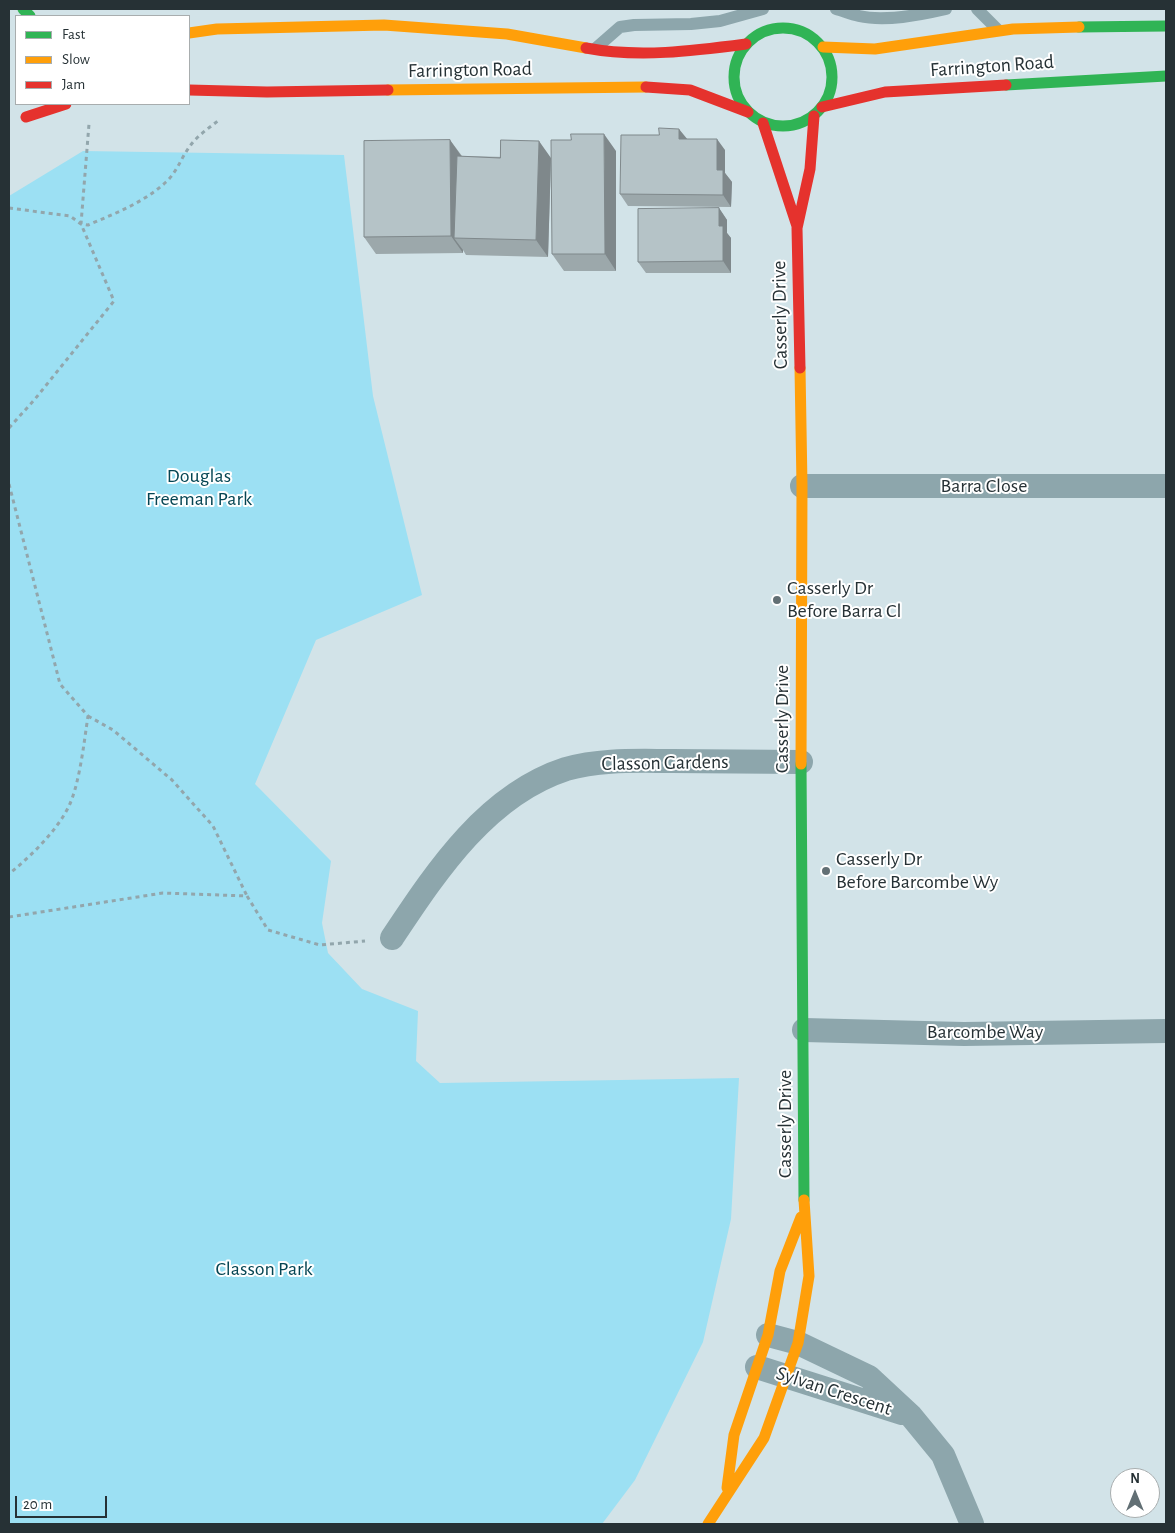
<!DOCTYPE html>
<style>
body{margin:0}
#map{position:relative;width:1175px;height:1533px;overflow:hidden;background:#d2e3e8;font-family:"Alegreya Sans",sans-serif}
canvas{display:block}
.frame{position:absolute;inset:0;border:10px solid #263135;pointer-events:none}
.legend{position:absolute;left:15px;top:15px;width:175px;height:90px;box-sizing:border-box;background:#fff;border:1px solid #a8adae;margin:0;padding:6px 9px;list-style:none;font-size:15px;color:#263135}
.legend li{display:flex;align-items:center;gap:10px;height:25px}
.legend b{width:25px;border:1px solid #a8adae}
.north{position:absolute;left:1110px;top:1468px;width:50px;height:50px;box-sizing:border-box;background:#fff;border:1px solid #a8adae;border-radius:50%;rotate:0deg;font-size:14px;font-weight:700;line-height:20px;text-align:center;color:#263135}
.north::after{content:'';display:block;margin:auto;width:18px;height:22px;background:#626f74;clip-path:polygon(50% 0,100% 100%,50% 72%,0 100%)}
.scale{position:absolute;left:15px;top:1496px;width:92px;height:22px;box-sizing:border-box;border:2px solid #263135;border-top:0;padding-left:6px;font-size:15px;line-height:18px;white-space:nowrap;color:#263135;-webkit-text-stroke:4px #fff;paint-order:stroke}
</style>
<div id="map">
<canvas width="1175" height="1533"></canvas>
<div class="frame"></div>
<ul class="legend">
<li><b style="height:6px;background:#30b455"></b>Fast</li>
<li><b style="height:6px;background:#ff9f0a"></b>Slow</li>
<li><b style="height:6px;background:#e5322d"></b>Jam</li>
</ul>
<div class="north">N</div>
<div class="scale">20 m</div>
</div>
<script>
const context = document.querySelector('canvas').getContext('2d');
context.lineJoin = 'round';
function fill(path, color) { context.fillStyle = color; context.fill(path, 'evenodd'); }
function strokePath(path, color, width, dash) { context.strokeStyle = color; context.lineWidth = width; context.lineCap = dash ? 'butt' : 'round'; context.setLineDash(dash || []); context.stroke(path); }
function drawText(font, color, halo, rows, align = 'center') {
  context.font = font + ' "Alegreya Sans",sans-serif'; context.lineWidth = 4; context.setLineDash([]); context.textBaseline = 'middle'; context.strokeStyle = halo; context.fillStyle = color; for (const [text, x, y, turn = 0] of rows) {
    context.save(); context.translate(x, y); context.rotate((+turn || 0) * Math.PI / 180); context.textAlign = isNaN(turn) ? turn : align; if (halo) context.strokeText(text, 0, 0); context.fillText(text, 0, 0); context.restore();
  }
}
fill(new Path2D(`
 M83,151L344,155L373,396L422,595L316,640L255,784L331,861L322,923L328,953L362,989L418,1011L416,1061L440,1083L739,1078L731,1219L703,1342L635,1480L602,1524H9V196Z`), '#9ce0f3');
strokePath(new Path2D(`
 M9,208L70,216L81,224L88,225C116,213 143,203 166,182C177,172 181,158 190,146C197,136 209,128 219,120
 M9,428L35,399L114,301L81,224L89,124
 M9,484L60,684L88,716C84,742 80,782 69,806C56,832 32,855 9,874
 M88,716L113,730L172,780L213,826L247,896
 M9,917L163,893L247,896L268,930L320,945L365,941`), '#92a6ac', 3, [4, 4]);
strokePath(new Path2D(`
 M836,9C843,11 851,14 859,16C885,22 920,15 946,9
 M977,9L998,30
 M596,48L620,27L634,25L691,24L720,21L763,9`), '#8da6ac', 12);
strokePath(new Path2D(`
 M802,486H1166
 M392,938C436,872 486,795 566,769C600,759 637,761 672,761C715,761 758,762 801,762
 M804,1030L964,1034L1166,1031
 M768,1335L798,1343L869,1377L911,1416L943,1455L972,1524
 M757,1367L902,1413`), '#8da6ac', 24);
strokePath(new Path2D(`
 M23,9L30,16
 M1079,27L1166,26
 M734 77a49 49 0 1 1 98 0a49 49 0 1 1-98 0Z
 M1006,85L1166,76
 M801,764L804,1200`), '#30b455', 11);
strokePath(new Path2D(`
 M189,33L217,29L384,25L507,34L586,48
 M823,47L875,49L1013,29L1079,27
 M388,90L646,87
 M800,368L802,486L801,764
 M727,1488L734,1435L768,1335L780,1271L801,1217
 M708,1524L764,1438L798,1343L809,1276L804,1200`), '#ff9f0a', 11);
strokePath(new Path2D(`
 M586,48C638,58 693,51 746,44
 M646,87L690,90L748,112
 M189,90L267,92L388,90
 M822,107L885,92L1006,85
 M26,117L66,104
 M763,123L797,226
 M800,368L797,228L810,169L814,116`), '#e5322d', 11);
fill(new Path2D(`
 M686,139L725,150V173L732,182L731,207L628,206L620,194Z
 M450,140L462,156L551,158L548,257L466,255L463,250V253L376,254L364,237Z
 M616,151V271H564L552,254Z
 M719,208L727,220V233L731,238V273H646L638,262Z`), '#9ca8ab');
fill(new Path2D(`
 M679,129L688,140L679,139Z
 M604,134L616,151V271L605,254Z
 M717,139L725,150V173L732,182L731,207L723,195L717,170Z
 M450,140L462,157L454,238L463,250V253L451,236Z
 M539,141L551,158L548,257L536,240Z
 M719,208L727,220V233L731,238V273L723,261L719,226Z`), '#7f888b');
const building = new Path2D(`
 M659,128L679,129V139H717V170H723V195L620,194L621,135H659Z
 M571,134H604L605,254H552L551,140H571Z
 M450,140L451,236L364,237V141Z
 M501,140L539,141L536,240L454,238L457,156L500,158Z
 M719,208V226H723V261L638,262V209Z`);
fill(building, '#b5c3c7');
strokePath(building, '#7f888b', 1);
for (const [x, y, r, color] of [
 [777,600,5,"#626f74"],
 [826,871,5,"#626f74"]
]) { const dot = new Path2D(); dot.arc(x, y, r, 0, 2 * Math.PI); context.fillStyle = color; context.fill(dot); strokePath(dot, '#fff', 2); }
drawText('20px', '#263135', '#fff', [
 ["Farrington Road",992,66,-4],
 ["Farrington Road",470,70,-1],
 ["Casserly Drive",780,315,-91],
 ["Barra Close",984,486],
 ["Casserly Drive",782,719,-90],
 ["Classon Gardens",665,763,-1],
 ["Barcombe Way",985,1032],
 ["Casserly Drive",785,1124,-90],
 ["Sylvan Crescent",834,1391,18]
]);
drawText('20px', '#044553', '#fff', [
 ["Douglas",199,476],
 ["Freeman Park",199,499],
 ["Classon Park",264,1269]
]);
drawText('20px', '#263135', '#fff', [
 ["Casserly Dr",787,588],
 ["Before Barra Cl",787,611],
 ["Casserly Dr",836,859],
 ["Before Barcombe Wy",836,882]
], 'left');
</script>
